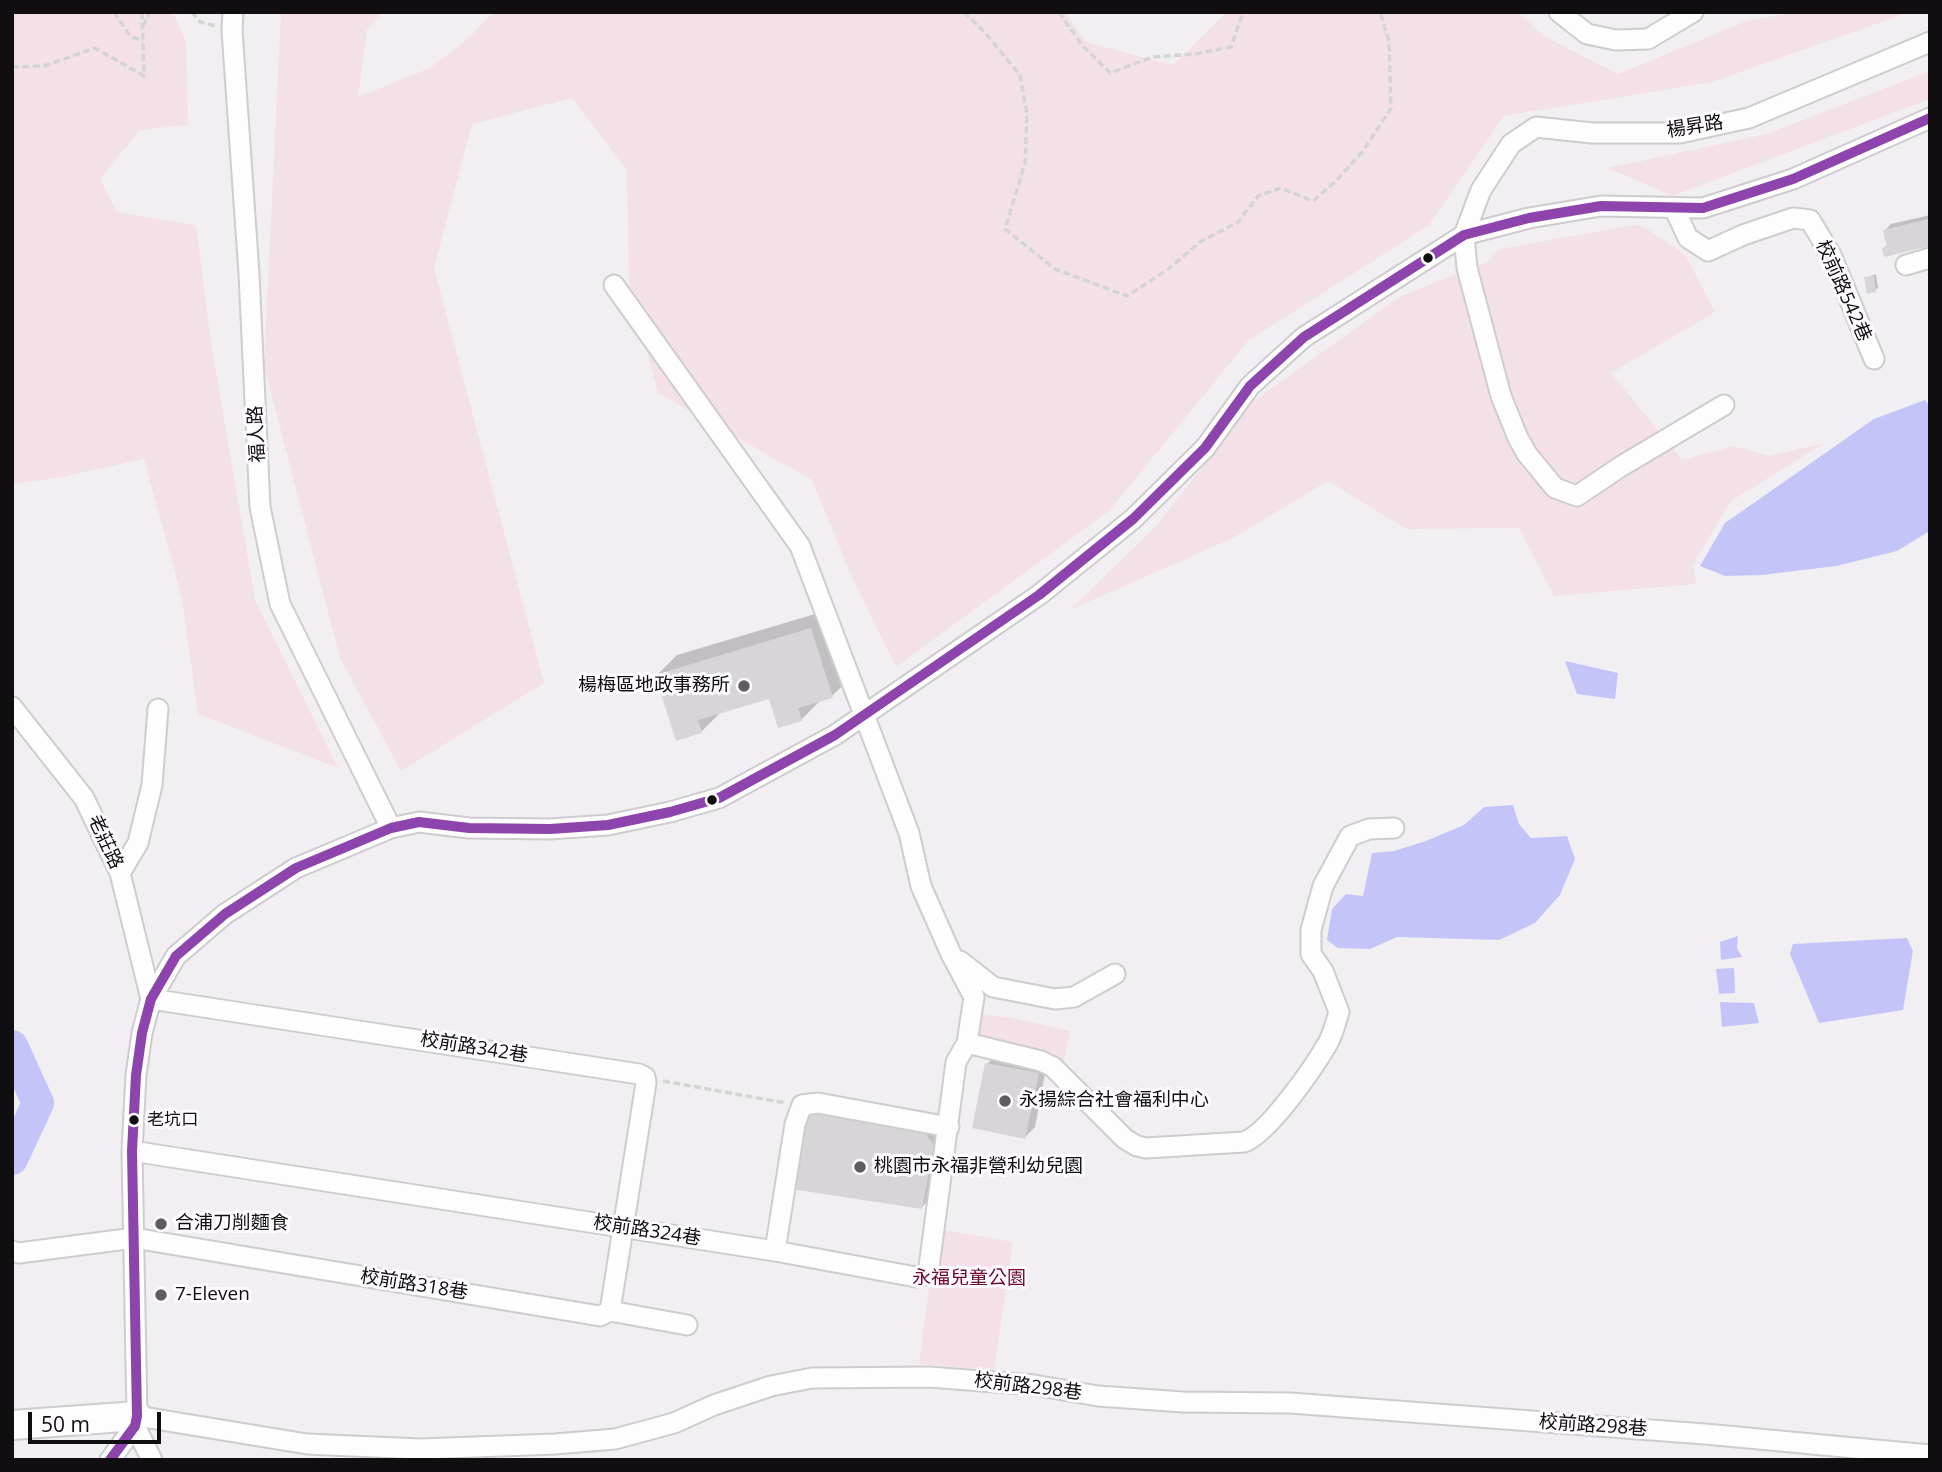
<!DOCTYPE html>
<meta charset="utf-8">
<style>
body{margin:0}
#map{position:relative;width:1942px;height:1472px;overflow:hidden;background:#f2eff3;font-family:"Open Sans",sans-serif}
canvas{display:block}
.frame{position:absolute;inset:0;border:14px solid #100e10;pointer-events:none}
.scale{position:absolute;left:28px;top:1412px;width:133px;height:32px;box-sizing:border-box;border:4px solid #100e10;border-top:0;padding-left:9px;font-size:21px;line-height:24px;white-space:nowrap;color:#100e10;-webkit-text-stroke:5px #fefcff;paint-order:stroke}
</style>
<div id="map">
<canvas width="1942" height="1472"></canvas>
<div class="frame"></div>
<div class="scale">50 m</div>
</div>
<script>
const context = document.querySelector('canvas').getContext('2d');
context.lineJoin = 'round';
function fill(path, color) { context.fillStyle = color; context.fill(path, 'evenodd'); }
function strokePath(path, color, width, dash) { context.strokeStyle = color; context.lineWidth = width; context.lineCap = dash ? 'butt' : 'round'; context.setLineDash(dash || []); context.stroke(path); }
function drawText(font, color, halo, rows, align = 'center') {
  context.font = font + ' "Open Sans","Noto Sans TC",sans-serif'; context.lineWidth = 6; context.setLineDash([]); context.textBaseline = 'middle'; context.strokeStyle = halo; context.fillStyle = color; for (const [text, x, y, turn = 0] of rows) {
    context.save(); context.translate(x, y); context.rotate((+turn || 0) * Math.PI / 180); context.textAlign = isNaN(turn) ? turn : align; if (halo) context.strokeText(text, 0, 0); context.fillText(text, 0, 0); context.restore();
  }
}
fill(new Path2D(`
 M12,12H173L186,42L188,125L140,130L100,179L117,212L196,225L211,342L255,600L338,768L198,714L182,598L144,459L57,478L12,484Z
 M281,12H382L367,30L358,97L430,68L470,37L493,12H1065L1086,42L1173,65L1227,12H1518L1545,37L1618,74L1747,21L1795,12H1910L1712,82L1504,116L1429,225L1248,341L1109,511L896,667L852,577L812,480L658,393L629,282L627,170L572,98L472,124L434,268L544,683L401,771L340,658L264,366Z
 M1930,71V99L1672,196L1608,168L1767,134Z
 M1639,224L1685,254L1715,312L1611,373L1682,460L1733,446L1769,456L1825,443L1731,501L1693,565L1696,584L1554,596L1519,528L1406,529L1328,481L1233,538L1070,610L1156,526L1255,400L1401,296L1487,262L1500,249Z
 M974,1014L1008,1017L1070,1031L1062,1071L983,1051Z
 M937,1229L1013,1242L994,1370L919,1364Z`), '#f4e1e7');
fill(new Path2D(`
 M1925,400L1930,407V531L1897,551L1836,566L1762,575L1725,576L1700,566L1725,523L1874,419Z
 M1565,661L1618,673L1615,699L1577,694Z
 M1513,805L1519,824L1531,838L1567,836L1575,859L1560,895L1535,923L1499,940L1397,937L1370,949L1338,948L1327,940L1332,909L1346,894L1363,896L1372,853L1394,851L1426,841L1464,825L1484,807Z
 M1738,936L1737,948L1742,957L1721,960L1720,942Z
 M1907,938L1913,951L1903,1010L1819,1023L1790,954L1793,944Z
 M1734,968L1735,993L1719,994L1716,969Z
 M1720,1002L1754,1003L1759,1023L1722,1027Z`), '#c5c4f8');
fill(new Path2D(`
 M1930,215V245L1884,248L1888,244L1885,230L1891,224Z
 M1876,274L1878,288L1875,290L1866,278Z
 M832,609L852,676L832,696L822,699L801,720L770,697L721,712L701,732L657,675L677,655Z
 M997,1054L1047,1063L1035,1127L1025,1137L987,1064Z
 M826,1100L939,1120L934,1194L921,1208L800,1127Z`), '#0003');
strokePath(new Path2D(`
 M12,1046L38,1103L12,1159`), '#c5c4f8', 32);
fill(new Path2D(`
 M1929,219L1930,246L1884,257L1882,248L1887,247L1883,230Z
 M1874,276L1876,292L1867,294L1864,277Z
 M811,628L833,698L798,708L802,721L778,728L769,699L698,720L702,733L676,741L655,675Z
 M985,1063L1039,1073L1025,1139L972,1128Z
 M811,1113L925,1133L934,1145L922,1209L785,1188L798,1126Z`), '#d7d5d7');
const minor = new Path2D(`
 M233,12L232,30L249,274L260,507L280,604L391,828
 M1559,12L1587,34L1616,40L1648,39L1693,12
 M1674,208L1688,238L1708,251L1743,235L1793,218L1810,220L1831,255L1874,359
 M1906,265L1930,258
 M614,285L800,546L909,833L921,886L951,954L974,997L967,1043L1041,1061L1053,1067L1125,1139L1137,1146L1146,1148L1244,1142C1269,1133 1314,1067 1328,1043C1333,1034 1336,1022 1339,1012L1323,971L1311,954V930L1323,886L1350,836L1369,829L1394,828
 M1724,405L1620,467L1577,496L1555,488L1527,454L1518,438L1501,396L1467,268L1464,235L1481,190L1511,144L1536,127L1592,133H1680L1749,118L1930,42
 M12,707L84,798L120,873L151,999
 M120,873L138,843L152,785L158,709
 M960,961L993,987L1055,999L1074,997L1115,974
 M132,1151L775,1251L916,1277L925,1275L929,1267L956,1062L967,1043
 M12,1251L19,1253L134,1238L600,1316L610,1311L646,1083L645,1077L639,1074L151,999
 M775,1251L795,1124L802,1105L818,1103L949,1127
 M610,1311L687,1325
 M137,1416L307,1444L420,1449L555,1444L615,1439L674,1423L714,1405L771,1386L812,1378L929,1377L1034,1385L1098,1396L1183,1402L1290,1403L1705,1434L1930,1455
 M135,1426L152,1460
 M110,1460L135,1426L137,1416L132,1151L136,1075L142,1033L151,999L176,956L225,914L296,868L391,828L419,822L469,828L550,829L608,825L670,812L719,798L835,735L1039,595L1133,519L1205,448L1250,386L1304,337L1464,235L1529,218L1601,206L1703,208L1793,179L1930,118`);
const highway = new Path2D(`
 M12,1425L137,1416`);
strokePath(minor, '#cecccf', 23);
strokePath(highway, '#cecccf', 32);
strokePath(new Path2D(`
 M114,12L130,36L143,41
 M192,12L200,22L216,26
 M964,12L986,34L1020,75L1027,114L1025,163L1005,229L1055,269L1127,296L1167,270L1200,242L1238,222L1258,196L1281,188L1313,201L1337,180L1363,151L1391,108L1389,41L1380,12
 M1059,12L1081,44L1110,73L1152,57L1195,54L1231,47L1243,12
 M143,26L150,12
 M12,67L44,66L95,48L144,76L142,12
 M663,1081L786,1103`), '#d5d4d5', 3.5, [7, 3.5]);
strokePath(minor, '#fdfdfd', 19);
strokePath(highway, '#fdfdfd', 28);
strokePath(new Path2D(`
 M110,1460L135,1426L137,1416L132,1151L136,1075L142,1033L151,999L176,956L225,914L296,868L391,828L419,822L469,828L550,829L608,825L670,812L719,798L835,735L1039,595L1133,519L1205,448L1250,386L1304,337L1464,235L1529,218L1601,206L1703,208L1793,179L1930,118`), '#8e44ad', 10);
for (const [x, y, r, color] of [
 [1428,258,6,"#100e10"],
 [744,686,7,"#5f5d5f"],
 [712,800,6,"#100e10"],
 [1005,1101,7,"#5f5d5f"],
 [134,1120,6,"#100e10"],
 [860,1167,7,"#5f5d5f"],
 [161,1224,7,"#5f5d5f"],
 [161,1295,7,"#5f5d5f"]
]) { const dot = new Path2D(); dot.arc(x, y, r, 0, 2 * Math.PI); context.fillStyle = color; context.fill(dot); strokePath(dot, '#fefcff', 2.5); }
drawText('17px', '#100e10', '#fefcff', [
 ["老坑口",147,1120]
], 'left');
drawText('19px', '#100e10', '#fefcff', [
 ["楊昇路",1695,127,-9],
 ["校前路542巷",1843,291,66],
 ["福人路",257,434,-93],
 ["老莊路",105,842,65],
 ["校前路342巷",474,1048,9],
 ["校前路324巷",647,1231,9],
 ["校前路318巷",414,1285,9],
 ["校前路298巷",1028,1387,7],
 ["校前路298巷",1593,1426,4]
]);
drawText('19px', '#100e10', '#fefcff', [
 ["楊梅區地政事務所",730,686,"right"],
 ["永揚綜合社會福利中心",1019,1101],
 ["桃園市永福非營利幼兒園",874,1167],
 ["合浦刀削麵食",175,1224],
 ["7-Eleven",175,1295]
], 'left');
drawText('19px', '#6e0833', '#fefcff', [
 ["永福兒童公園",969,1279]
]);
</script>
